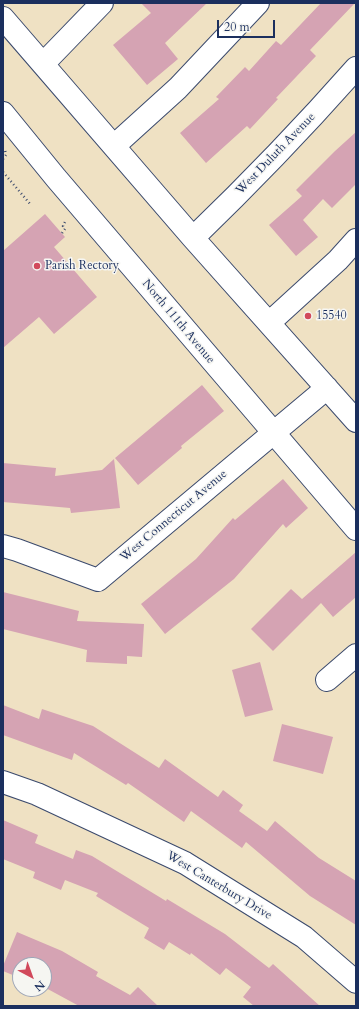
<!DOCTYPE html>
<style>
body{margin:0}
#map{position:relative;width:359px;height:1009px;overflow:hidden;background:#efe1c3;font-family:Cardo,serif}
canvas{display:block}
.frame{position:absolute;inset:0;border:4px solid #1b2f5e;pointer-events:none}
.north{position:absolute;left:12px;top:957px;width:40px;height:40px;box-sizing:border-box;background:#f6f6f2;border:1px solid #9ea6b7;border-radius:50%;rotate:139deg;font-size:11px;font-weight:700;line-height:16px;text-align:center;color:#1b2f5e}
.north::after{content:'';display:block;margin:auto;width:14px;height:18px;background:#d1495b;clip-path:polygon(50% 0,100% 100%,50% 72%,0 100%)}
.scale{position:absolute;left:217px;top:20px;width:58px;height:18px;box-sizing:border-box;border:2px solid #1b2f5e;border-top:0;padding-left:5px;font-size:12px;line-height:14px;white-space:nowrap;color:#1b2f5e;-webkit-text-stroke:3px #f6f6f2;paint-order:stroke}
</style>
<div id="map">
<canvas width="359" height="1009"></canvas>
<div class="frame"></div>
<div class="north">N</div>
<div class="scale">20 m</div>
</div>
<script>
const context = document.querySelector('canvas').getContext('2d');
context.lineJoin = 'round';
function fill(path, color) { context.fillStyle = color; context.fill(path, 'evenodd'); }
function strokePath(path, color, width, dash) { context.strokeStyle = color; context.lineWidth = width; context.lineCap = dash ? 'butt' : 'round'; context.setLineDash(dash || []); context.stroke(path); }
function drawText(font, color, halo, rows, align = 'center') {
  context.font = font + ' Cardo,serif'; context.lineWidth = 3; context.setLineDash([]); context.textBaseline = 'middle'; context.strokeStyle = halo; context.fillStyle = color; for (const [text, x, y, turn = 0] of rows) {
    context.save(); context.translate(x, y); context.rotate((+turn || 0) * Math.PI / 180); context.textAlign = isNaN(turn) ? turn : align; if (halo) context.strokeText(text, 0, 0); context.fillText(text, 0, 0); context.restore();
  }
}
fill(new Path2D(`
 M141,3H207L165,43L178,59L147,85L113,45L151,13Z
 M321,3H355L310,50L316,56L276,98L278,99L250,129L247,126L206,163L180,133L219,99L216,97L245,67L249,71L276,41L281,45Z
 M356,132V184L332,208L323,199L303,220L318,237L296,256L269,225L302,196L296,190L335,151Z
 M45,214L65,237L54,247L97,297L54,334L39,317L3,348V251Z
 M202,385L224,411L181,446L182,448L138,485L115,458Z
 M114,459L120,508L71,513L70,508L3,502V463L56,468L55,476L102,470Z
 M283,479L308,508L286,528L283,524L234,579L165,634L141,604L196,559L233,518L235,520Z
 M356,552V597L333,617L321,603L273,651L251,629L291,589L302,599Z
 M3,592L79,611L77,621L144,624L142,657L127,656V664L86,662L87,650L3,629Z
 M260,662L273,710L245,717L232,670Z
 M3,705L39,719L42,709L93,726L159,768L165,759L218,797L223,790L243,805L239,811L267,831L275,821L319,858L356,881V925L310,896L246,842L242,848L191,811L184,822L128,783L126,785L74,753L72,760L3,735Z
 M282,724L333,737L323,774L273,761Z
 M3,820L38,835L35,843L73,859L76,850L92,856L166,901L167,899L225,934L269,968L273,964L320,1006H254L243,997L251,987L226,968L220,975L191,953L190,955L169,942L164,950L144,938L149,928L96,896L98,893L65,880L61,890L33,878L35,872L3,859Z
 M17,932L62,951L98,972L96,976L130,995L138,987L158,1006H79L44,987V965H20V978L3,971V966Z`), '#d5a3b3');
const minor = new Path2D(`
 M3,18L193,238L356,421
 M43,64L102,3
 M3,113L56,178L356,529
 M114,146L178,88L258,3
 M193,238C250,183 304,127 356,68
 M269,323L338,260L356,240
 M3,546L17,550L98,580L327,388
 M327,680L356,655
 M3,782L37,794L185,863L304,937L356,982`);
strokePath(minor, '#3b4a6d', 24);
strokePath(new Path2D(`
 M3,159L6,155L5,150
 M3,172L31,205
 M62,233L65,229L63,226L66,220`), '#3b4a6d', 2.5, [1, 3]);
strokePath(minor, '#fff', 22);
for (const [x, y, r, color] of [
 [37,266,4,"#d1495b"],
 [308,316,4,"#d1495b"]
]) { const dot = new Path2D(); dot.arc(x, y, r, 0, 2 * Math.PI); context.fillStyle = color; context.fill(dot); strokePath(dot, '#f6f6f2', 1.5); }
drawText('12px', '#1b2f5e', '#f6f6f2', [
 ["West Duluth Avenue",276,154,-46],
 ["North 111th Avenue",178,322,50],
 ["West Connecticut Avenue",174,516,-40],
 ["West Canterbury Drive",219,886,31]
]);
drawText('12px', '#1b2f5e', '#f6f6f2', [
 ["Parish Rectory",45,266],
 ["15540",316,316]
], 'left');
</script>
